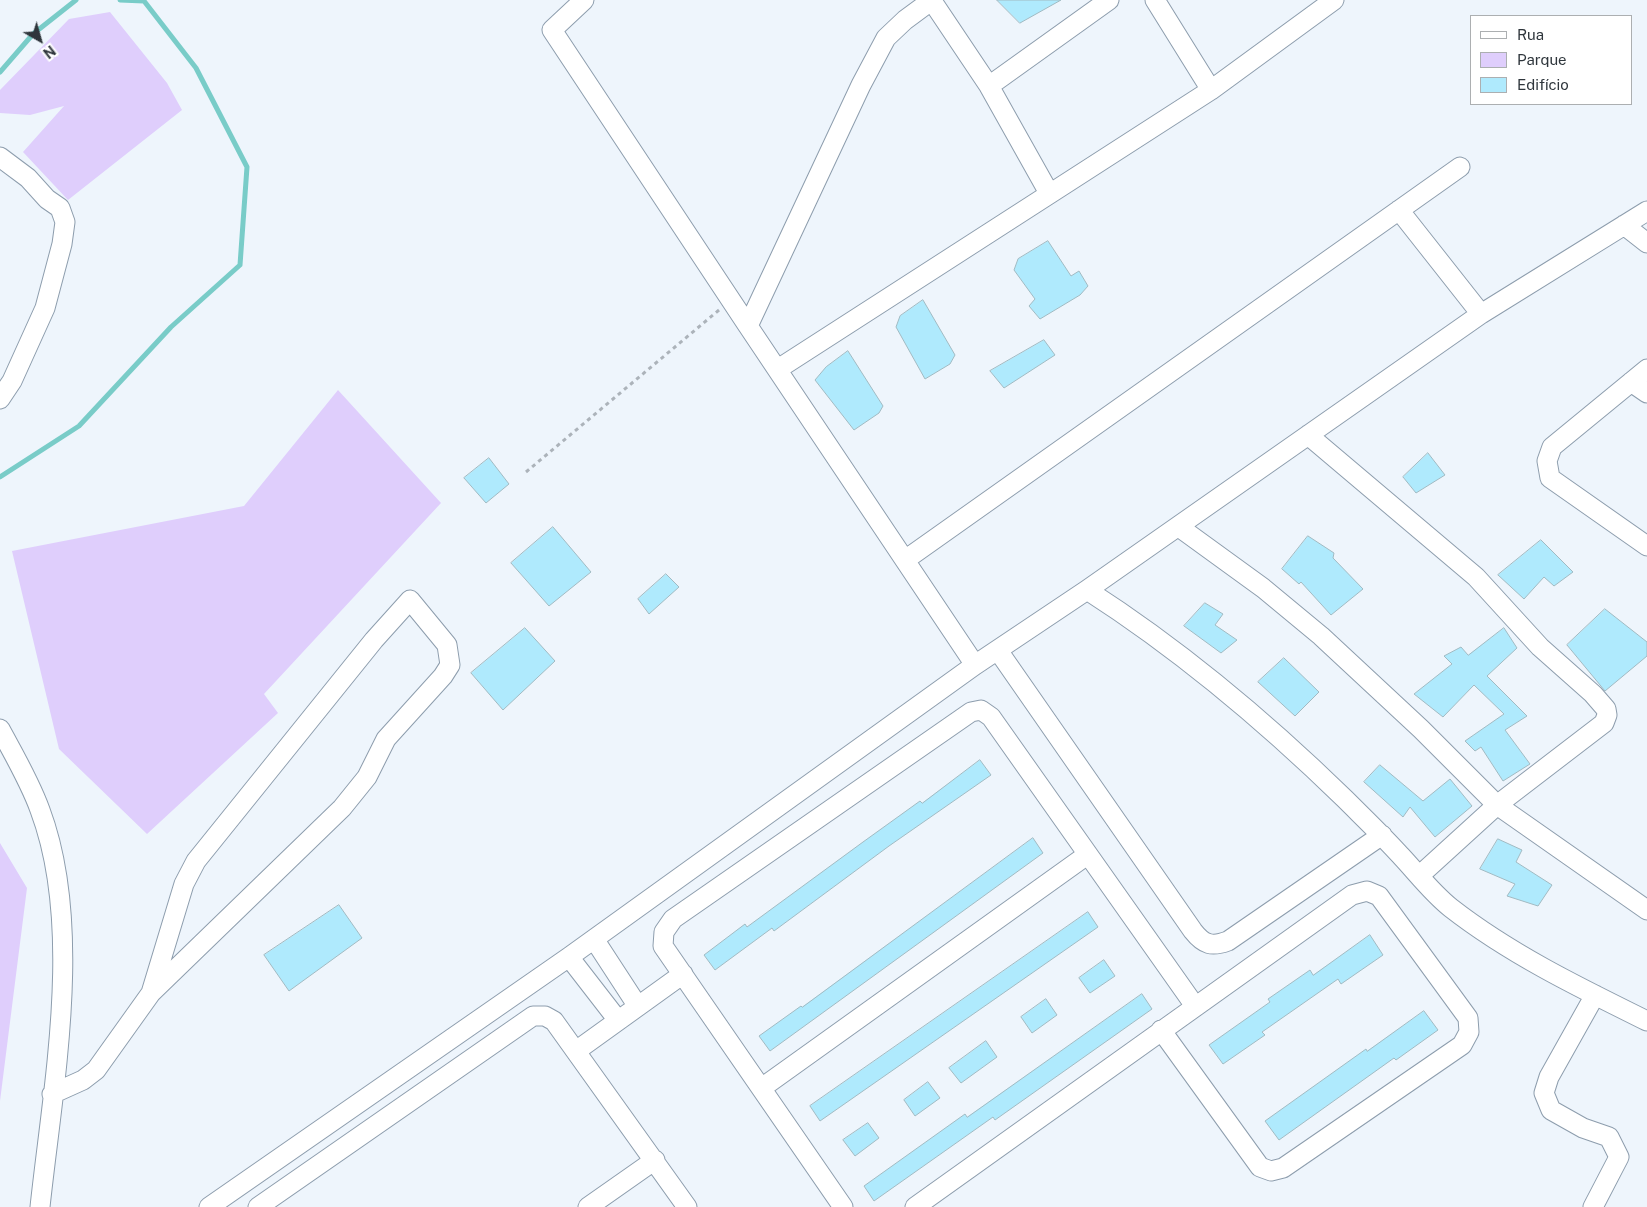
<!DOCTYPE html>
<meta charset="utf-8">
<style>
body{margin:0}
#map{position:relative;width:1647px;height:1207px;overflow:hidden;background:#eef5fc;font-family:"Public Sans",sans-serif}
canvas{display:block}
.legend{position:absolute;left:1470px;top:15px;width:162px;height:90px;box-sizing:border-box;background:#fff;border:1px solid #acafb1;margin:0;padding:6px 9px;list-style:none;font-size:15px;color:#2f363c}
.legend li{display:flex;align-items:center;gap:10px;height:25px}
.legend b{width:25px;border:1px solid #acafb1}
.north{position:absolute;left:15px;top:15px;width:50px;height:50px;-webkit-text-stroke:4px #fff;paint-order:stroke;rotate:142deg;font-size:14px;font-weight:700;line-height:20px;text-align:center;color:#2f363c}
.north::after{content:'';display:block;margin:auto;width:18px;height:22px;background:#2f363c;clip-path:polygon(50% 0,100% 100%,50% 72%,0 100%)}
</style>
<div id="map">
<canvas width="1647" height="1207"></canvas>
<ul class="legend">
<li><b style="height:6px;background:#fff"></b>Rua</li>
<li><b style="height:14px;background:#dfcefc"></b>Parque</li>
<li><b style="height:14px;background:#afeafd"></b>Edifício</li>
</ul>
<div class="north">N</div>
</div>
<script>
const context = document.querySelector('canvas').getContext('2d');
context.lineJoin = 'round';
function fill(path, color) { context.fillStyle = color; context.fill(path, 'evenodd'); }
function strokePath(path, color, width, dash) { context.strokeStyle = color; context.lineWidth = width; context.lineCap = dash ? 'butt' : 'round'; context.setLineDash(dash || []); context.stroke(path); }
fill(new Path2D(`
 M110,12L167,83L182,110L68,200L23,152L64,106L30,115L0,113V90L69,19Z
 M338,390L441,503L264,694L278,713L147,834L59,749L12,551L244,506Z
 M0,843L27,888L0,1101Z`), '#dfcefc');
strokePath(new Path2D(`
 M0,72L33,34L76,0
 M0,477L79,426L171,327L240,265L247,167L196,68L144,1L120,0`), '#79ccc8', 5);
const building = new Path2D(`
 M997,0H1061L1020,23Z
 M1048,241L1071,276L1079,271L1088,286L1080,295L1040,319L1029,306L1035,299L1014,270L1018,259Z
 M923,300L955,355L950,364L925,379L896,327L900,316Z
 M1044,340L1055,355L1004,388L990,371Z
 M848,351L883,406L879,413L854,430L815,380L826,367Z
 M1428,453L1445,475L1416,493L1403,477Z
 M489,458L509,484L486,503L464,478Z
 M553,527L591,572L549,606L511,563Z
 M1308,536L1334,553L1333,558L1363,589L1331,615L1301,582L1299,584L1282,569Z
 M1541,540L1573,572L1554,586L1544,577L1524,599L1498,575Z
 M666,574L679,587L649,614L638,599Z
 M1205,603L1223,614L1215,625L1237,640L1221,653L1184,626Z
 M1605,609L1647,642V656L1605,691L1567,645Z
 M525,628L555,661L503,710L471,673Z
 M1504,628L1517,648L1487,676L1527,716L1505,730L1530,764L1503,781L1481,747L1475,751L1465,741L1504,714L1474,685L1443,717L1414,694L1452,664L1444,656L1461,647L1468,655Z
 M1284,658L1319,692L1295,716L1258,682Z
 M980,760L991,775L889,846L774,931L772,928L715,970L704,955L745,924L747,927L863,842L920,801L922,803Z
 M1380,765L1423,801L1450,779L1472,806L1435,837L1410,807L1403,817L1364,782Z
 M1033,838L1043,853L770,1051L759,1036L801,1006L802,1007Z
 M1498,839L1522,850L1516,862L1552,885L1538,906L1507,896L1515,884L1480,869Z
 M339,905L362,938L289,991L264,955Z
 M1088,912L1098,927L820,1121L810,1106Z
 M1370,935L1383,955L1341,984L1338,979L1262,1032L1265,1035L1223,1064L1209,1045L1270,1002L1268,999L1310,970L1313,975Z
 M1104,960L1115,976L1090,993L1079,978Z
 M1142,994L1152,1009L995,1120L993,1117L874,1201L864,1186L965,1114L967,1117Z
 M1046,999L1057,1015L1032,1033L1021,1017Z
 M1424,1011L1438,1030L1396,1060L1394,1058L1279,1140L1265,1121L1366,1049L1367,1051Z
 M986,1041L997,1057L961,1083L949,1068Z
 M928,1082L940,1098L915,1116L904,1100Z
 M868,1123L879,1138L855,1156L843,1140Z`);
fill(building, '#afeafd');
strokePath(building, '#a1bac2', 1);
const minor = new Path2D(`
 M584,0L552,30L748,326
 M932,0L905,20L886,38L861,85L748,326L975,665
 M1155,0L1211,90
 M932,1L989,86L1049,193
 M989,86L1109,0
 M0,157L28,178L47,199L60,208L65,222L62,244L45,308L12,381L0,399
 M1399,210L1481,314
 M1624,225L1647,243
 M778,369L1211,90L1334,0
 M1647,369L1552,447L1547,461L1550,478L1647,546
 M1631,382L1647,393
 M1308,435L1476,577L1540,647L1593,694L1606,709L1607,715L1604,723L1497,805L1419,876
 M1179,527L1263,588L1321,636L1421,729L1497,805L1647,910
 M905,560L1460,167
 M1087,590C1182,651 1265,721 1345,799C1364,818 1383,836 1401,856C1417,873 1432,893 1451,908C1510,954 1580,988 1647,1021
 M999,652L1193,931C1204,945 1212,947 1228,941L1382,835
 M0,729C14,755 30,782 40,810C84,927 53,1085 40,1207
 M594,939L637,1005
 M569,957L617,1019
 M576,1051L683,974
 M763,1087L1087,855
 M52,1094L83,1080L96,1070L151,993L342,808L367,777L386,739L443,676L450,665L447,645L410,600L374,640L196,861L184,884L151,993
 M209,1207L569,957L975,665L1087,590L1481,314L1647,211
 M258,1207L533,1016H545L554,1021L687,1207
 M588,1207L655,1160
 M843,1207L663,946L664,932L673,919L971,712L981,710L991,717L1195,1006
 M915,1207L1352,895L1367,891L1379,896L1468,1018L1469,1032L1462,1045L1283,1168L1271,1171L1260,1167L1161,1030
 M1593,1207L1619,1157L1609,1137L1583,1128L1551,1110L1544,1093L1549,1077L1595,995`);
strokePath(minor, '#8d9dad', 21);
strokePath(new Path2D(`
 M526,472L719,310`), '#acb3ba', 3, [4, 4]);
strokePath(minor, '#fff', 19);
</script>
